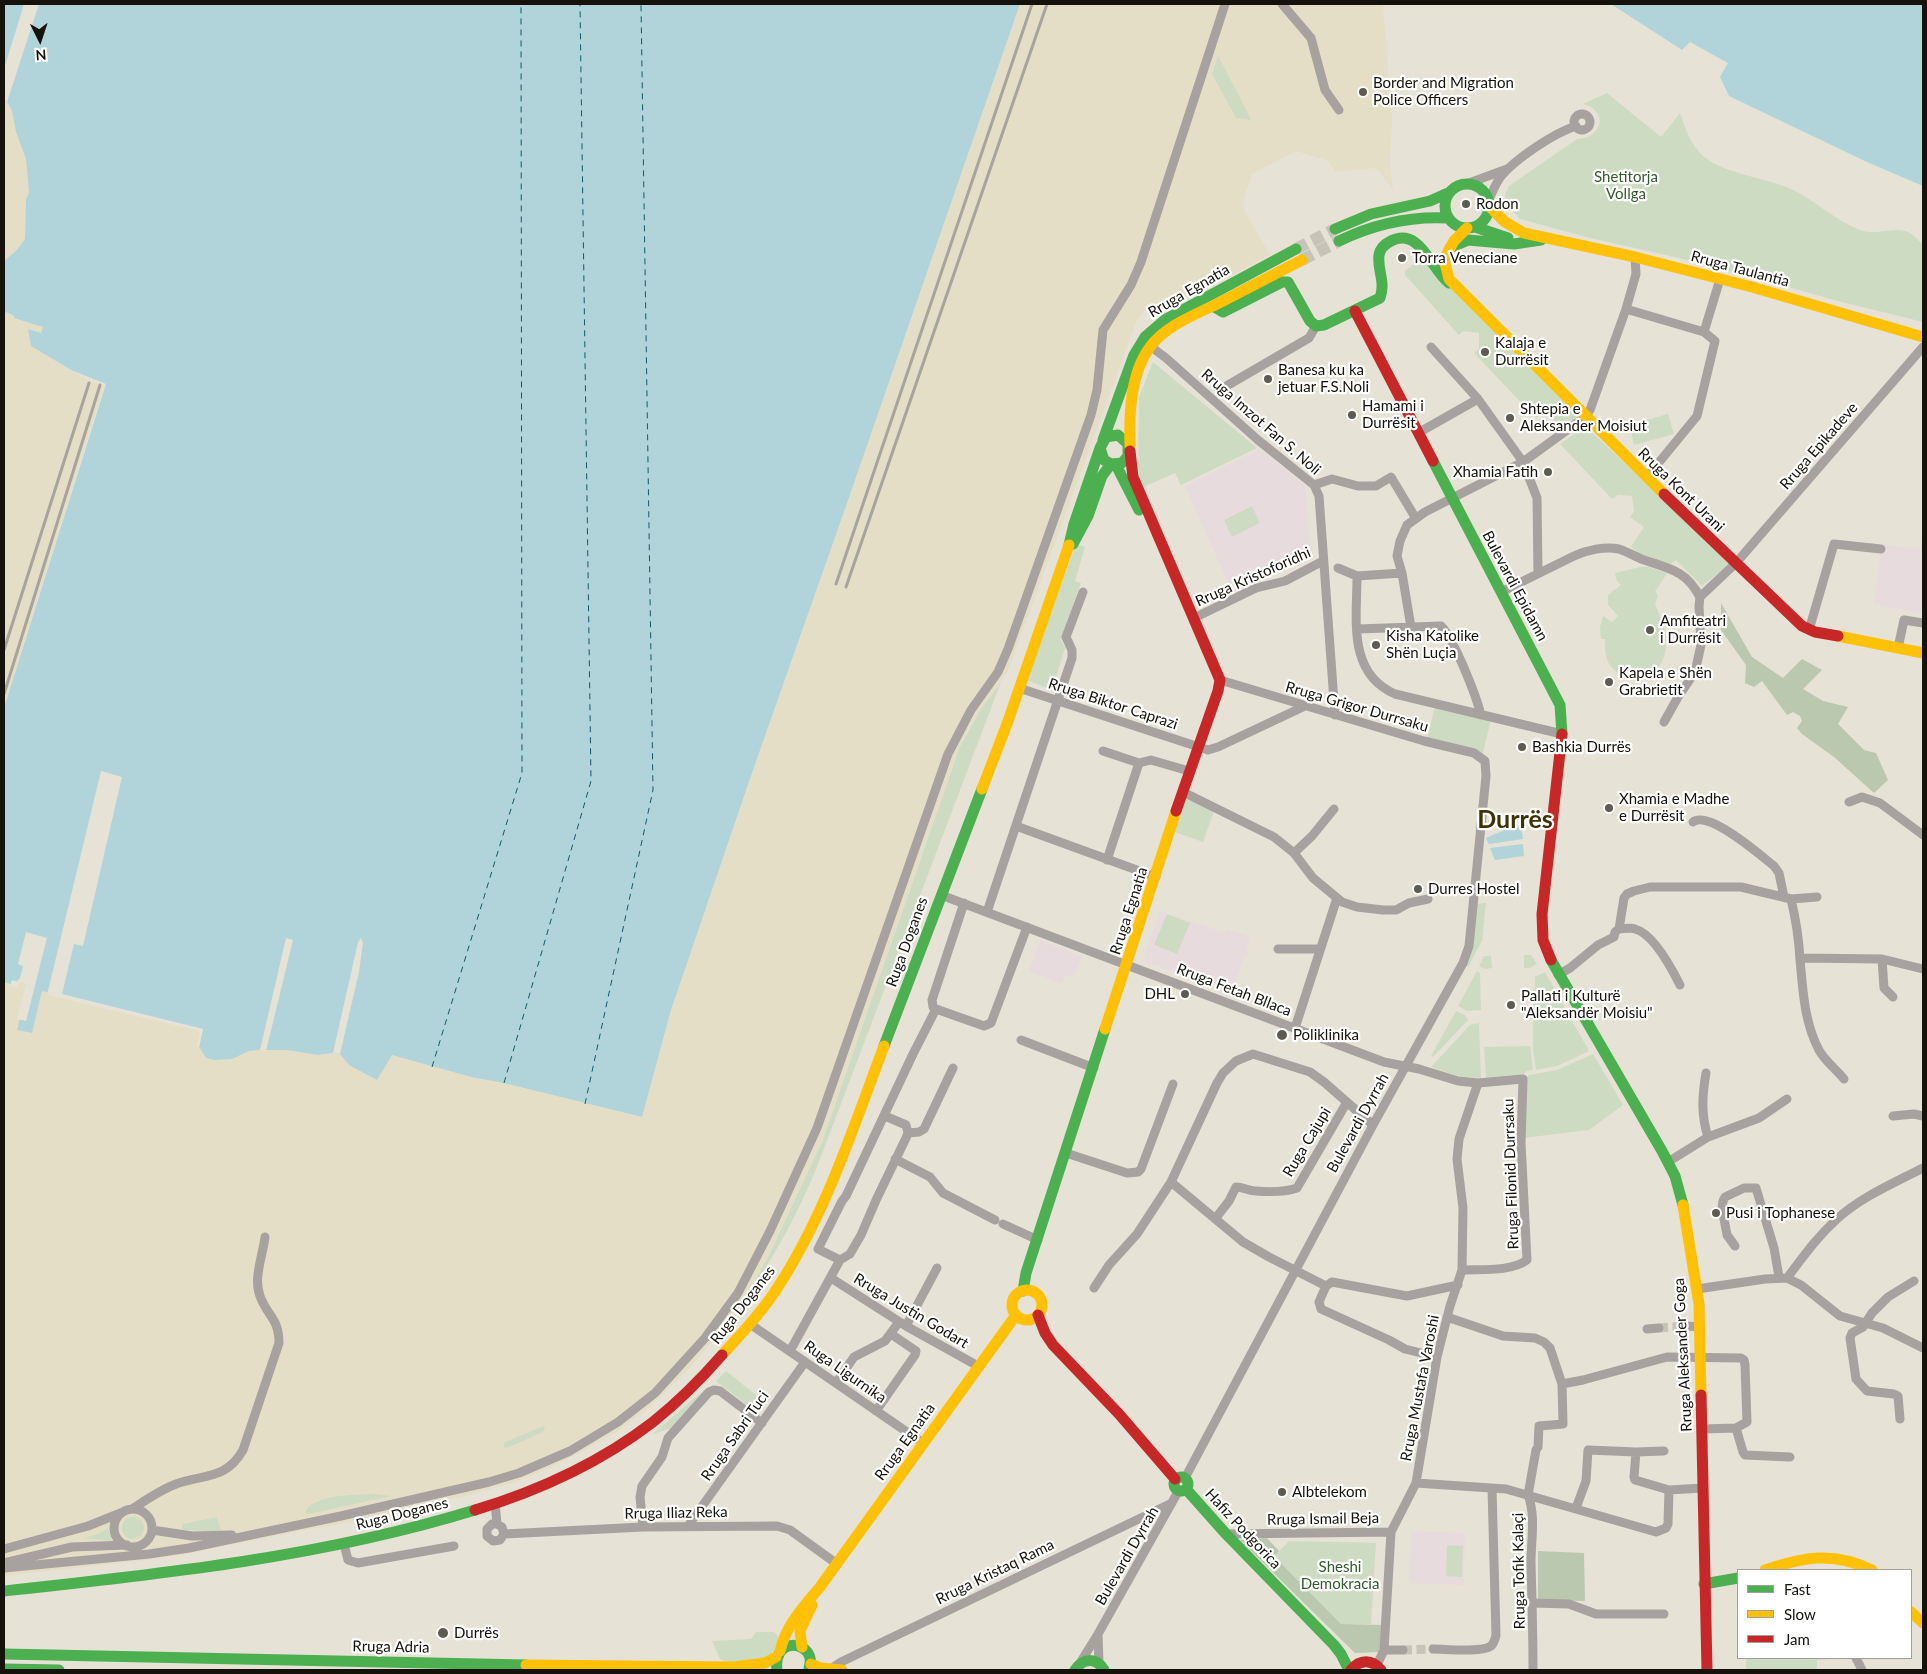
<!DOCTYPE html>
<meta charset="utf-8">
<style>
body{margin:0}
#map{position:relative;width:1927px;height:1674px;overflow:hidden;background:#e6e2d5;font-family:Lato,sans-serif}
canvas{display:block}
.frame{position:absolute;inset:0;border:5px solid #14120a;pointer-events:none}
.legend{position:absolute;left:1737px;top:1569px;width:175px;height:90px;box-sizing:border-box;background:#fff;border:1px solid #a1a09d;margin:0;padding:6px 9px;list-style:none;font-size:15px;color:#14120a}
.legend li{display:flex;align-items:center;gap:10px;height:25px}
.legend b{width:25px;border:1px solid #a1a09d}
.north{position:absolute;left:15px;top:15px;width:50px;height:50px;-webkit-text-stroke:4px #fff;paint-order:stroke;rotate:176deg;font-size:14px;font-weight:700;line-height:20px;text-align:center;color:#14120a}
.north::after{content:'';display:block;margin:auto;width:18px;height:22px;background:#14120a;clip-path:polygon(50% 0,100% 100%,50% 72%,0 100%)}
</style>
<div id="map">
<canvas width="1927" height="1674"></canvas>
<div class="frame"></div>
<ul class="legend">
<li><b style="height:6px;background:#4caf50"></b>Fast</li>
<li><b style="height:6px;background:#ffc107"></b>Slow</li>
<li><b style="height:6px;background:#c62828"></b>Jam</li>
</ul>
<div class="north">N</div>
</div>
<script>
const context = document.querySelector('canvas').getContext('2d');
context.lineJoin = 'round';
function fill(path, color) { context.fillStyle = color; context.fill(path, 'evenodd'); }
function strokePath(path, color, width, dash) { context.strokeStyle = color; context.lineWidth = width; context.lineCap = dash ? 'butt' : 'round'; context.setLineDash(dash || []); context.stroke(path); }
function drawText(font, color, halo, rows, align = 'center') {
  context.font = font + ' Lato,sans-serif'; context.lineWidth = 4.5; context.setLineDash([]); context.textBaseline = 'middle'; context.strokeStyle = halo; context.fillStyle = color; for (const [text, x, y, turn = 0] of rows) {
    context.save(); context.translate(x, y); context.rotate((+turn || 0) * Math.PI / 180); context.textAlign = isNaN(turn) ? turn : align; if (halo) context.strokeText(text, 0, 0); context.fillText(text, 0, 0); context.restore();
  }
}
fill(new Path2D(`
 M1020,4H1383L1392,119L1390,162L1393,190L1376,168L1335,172L1328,161L1296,151L1252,174L1242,206L1270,255L1179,303L1173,295L1143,311L1137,320L1008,671L979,712L968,730L954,762L822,1142L769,1255L739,1308L691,1367L645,1411L619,1430L585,1450L547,1469L515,1482L465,1496L336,1525L316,1528L191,1553L147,1560L4,1576V982L16,986L18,979L29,982L18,1030L31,1033L42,991L203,1029L199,1047L206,1058L214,1060L232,1059L249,1051L260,1050H287L318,1055L333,1053L340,1054L349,1065L392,1055L471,1077L504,1083L642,1117L671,1010L753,770L845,509Z
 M4,69L7,102L12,111L16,132L26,159L29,192L26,199L25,239L17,250L4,261Z
 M4,311L15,316L14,318L44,327L41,333L29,329L31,346L82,377L104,386L4,707Z`), '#e5dec7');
fill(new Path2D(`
 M1259,449L1305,485L1311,552L1238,591L1233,580L1228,582L1185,486Z
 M1923,537V614L1874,604L1882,544L1920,549Z
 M1160,911L1225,933L1227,929L1250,937L1246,948L1249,949L1247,957L1244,956L1232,992L1145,962L1143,960Z
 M1040,940L1082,957L1075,974L1065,977L1062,984L1029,971Z
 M1411,1531L1465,1533L1464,1585L1409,1583Z`), '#e8dbdd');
fill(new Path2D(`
 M1218,56L1251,119L1250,120L1236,118L1212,74Z
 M1607,93L1661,137L1680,113C1686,131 1693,151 1710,161C1730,174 1765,178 1789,188C1814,199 1834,220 1860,230C1877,236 1892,227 1905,231C1913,233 1918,240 1923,245V322L1834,300L1764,280L1679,258L1586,237L1520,219L1506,204L1505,195L1509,186L1577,139C1603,138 1609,111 1583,104Z
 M1417,254L1579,416L1557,432L1553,430L1554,416L1542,414L1536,418L1474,353L1479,349V333L1463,331L1459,335L1405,275V271L1413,265L1414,255Z
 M1153,362L1257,448L1181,485L1175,473L1143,487L1138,468L1139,397Z
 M1668,414L1674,434L1634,445L1629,425Z
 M1585,426L1731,563L1702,586L1676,560L1669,566L1647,559L1631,547L1644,527L1630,517L1634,512L1632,496L1618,495L1612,499L1560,444Z
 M1252,506L1260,523L1232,537L1224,520Z
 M1076,544L1085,547L1075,581L1081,583L1061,640L1065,648L1052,690L1027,680Z
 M1640,567H1648L1667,573L1655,592L1658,595L1655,604C1661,617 1668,633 1666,648C1663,671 1642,692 1621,675C1616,671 1611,668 1608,662C1605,656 1605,646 1605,639H1601L1600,627L1603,616L1612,622L1618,616L1608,605V595L1621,585L1617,581L1615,573Z
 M1001,682L817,1167C798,1212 777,1254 748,1293L769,1255L822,1142L959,749L979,712Z
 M1435,706L1491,719L1483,753L1427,740Z
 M1186,799L1214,811L1203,842L1175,832Z
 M1486,903L1482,941L1468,967L1466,966C1475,947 1475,924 1477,904Z
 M1167,914L1190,923L1177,954L1154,945Z
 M1524,955H1531L1537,964L1530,968H1524Z
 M1484,956H1491L1492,968L1485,969L1479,966Z
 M1477,971L1480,973L1481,1010L1467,1011L1458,1006Z
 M1545,972L1589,1051L1557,1066L1536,1070L1533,1049V990L1535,989V977Z
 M1456,1011L1465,1015L1468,1020L1433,1057L1431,1056Z
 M1479,1023L1481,1078L1461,1077L1431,1067L1470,1025Z
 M1530,1046L1533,1070L1527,1071L1522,1076L1486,1078L1484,1047Z
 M1593,1054L1623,1105L1589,1130L1523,1138L1524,1080L1529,1075L1557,1070Z
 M726,1371L760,1398L762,1397L767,1400L760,1410L757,1408L755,1411L716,1381Z
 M704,1390L706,1391L677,1423L669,1429L652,1434Z
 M544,1426L545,1429L543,1432L507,1448L503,1447L505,1442Z
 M372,1494L391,1496L309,1514L305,1513C311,1494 356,1495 372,1494Z
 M217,1517L221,1531L183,1530L182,1528L183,1524Z
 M122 1528a11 11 0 1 1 22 0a11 11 0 1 1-22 0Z
 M108,1528L112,1541L84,1538L100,1533Z
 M1289,1541L1376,1543L1371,1624H1341L1274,1556Z
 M1447,1545L1463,1546L1462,1577L1446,1576Z
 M756,1632H774L779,1637L774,1651L765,1659L729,1663L720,1659L712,1641L751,1639Z
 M1746,1658H1845L1817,1660V1670H1746Z`), '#cedbc3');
fill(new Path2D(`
 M1721,603L1752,657L1783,678L1802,659L1822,670L1803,689L1823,701L1848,707L1838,724L1864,750L1876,753L1888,780L1874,793L1834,757L1802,734L1797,728L1802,721L1800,716L1793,712L1787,715L1762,681L1754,687L1745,683L1746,665L1721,630Z
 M1267,1538L1279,1551L1274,1556L1341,1624L1382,1625L1380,1652L1355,1653L1240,1540Z
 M1538,1551L1584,1553L1585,1601L1538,1600Z`), '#bac8af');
fill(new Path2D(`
 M4,4H1020L845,509L753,770L671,1010L642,1117L504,1083L471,1077L392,1055L377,1080L349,1065L340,1054L333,1053L318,1055L287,1050H260L249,1051L232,1059L214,1060L206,1058L199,1047L203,1029L42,991L32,1033L17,1030L29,982L18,979L16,986L4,982V708L106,384L71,370L31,346L28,329L41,333L43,327L14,318V316L4,311V261L17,250L25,239L26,199L29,192L26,159L16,132L12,111L7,102L4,101Z
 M1611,4H1923V186L1867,162L1729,96L1720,77L1728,63L1690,42L1682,50Z
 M1521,826L1523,839L1489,844L1486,838L1509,828Z
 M1523,844L1524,856L1495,860L1490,848Z`), '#b0d4d9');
fill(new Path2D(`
 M24,4H39L7,102L4,101V69Z
 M101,771L122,777L83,946L74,944L62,994L203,1029L199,1047H197L200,1031L47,995Z
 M26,932L47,938L26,1021L17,1019L26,984L20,982L17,988L10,986L12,980L19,982L23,966L18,964Z
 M286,938L293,940L266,1051L260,1050Z
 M361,938L363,943L359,972L340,1054L333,1053L358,942Z`), '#e6e2d5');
strokePath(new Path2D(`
 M432,1067L522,773L521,4
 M504,1083L591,781L580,4
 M585,1104L653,790L641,4`), '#125a69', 1, [6, 5]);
strokePath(new Path2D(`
 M1659,1328L1686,1326
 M1403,1650L1433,1649`), '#c6c3b7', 9, [9, 4.5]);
strokePath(new Path2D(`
 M1296,249L1335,229
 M1302,260L1339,241`), '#c6c3b7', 12, [12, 6]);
strokePath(new Path2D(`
 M1282,4L1311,38L1325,90L1339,110
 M1574 122a8 8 0 1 1 16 0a8 8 0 1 1-16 0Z
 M1469,183L1507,169
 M1489,199C1493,191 1496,182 1502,175C1517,158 1554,133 1576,126
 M1626,309L1704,332L1715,341L1697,416L1647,477
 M1704,332L1720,279
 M1150,346L1166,358L1258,440L1314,485L1319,496L1335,715
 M1431,347L1478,399L1523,462L1537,498L1538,573
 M1223,388L1309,338L1316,326
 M1418,433L1478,399
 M1314,485L1332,479L1358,486H1376L1391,477L1415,517
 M1338,568L1357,576L1402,573
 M1357,576C1357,619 1347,673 1395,694L1562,734
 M1501,592L1574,556C1587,550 1605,546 1619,549C1628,552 1636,557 1644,560C1671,569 1686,571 1700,597L1699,606L1701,645L1695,672L1678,697L1664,722
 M1700,597L1736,563L1923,347
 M1194,618L1256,588L1285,581L1323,561
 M1411,627L1402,573L1397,556L1400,541L1407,525L1425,512L1523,462L1585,417L1590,410L1626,309L1636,274L1635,257
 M1358,629L1441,626C1454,639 1476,695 1481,715
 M1809,630L1834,544L1881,549
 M1898,648L1904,620L1923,623
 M1019,688L1208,750L1218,747L1305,706
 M1103,751L1139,763L1151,760L1189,771
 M1183,792L1274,837L1294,853L1313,878L1342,902L1357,907L1383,910H1396L1409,903L1428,899
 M1849,802L1862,797L1880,803L1923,835
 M1693,822C1709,810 1760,855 1774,866L1779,873L1784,897
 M1016,826L1156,877
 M1294,853L1312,836L1334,809
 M1107,860L1139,763
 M941,895L1384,1062L1419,1069L1458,1081L1478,1083L1523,1079L1521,1143L1527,1260C1511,1272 1481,1269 1462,1270
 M1791,899C1796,920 1799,939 1800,960C1803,990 1804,1022 1819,1050C1825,1061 1836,1069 1844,1079
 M964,903L932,1000L933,1007L936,1009L984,1026L991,1023L1027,927
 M987,912L1072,658V650L1066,637L1083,592
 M1619,929C1624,929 1631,927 1635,929C1654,934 1672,969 1680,985
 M1278,949H1320
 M1800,958L1882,959L1923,969
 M1882,959L1884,988L1893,997
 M1558,975L1570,968L1598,945L1614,937L1615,932L1619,929L1624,898L1627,894L1634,891L1650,887H1741L1791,899L1817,897
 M1295,1028L1337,898
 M1021,1040L1094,1068
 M1706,1073C1702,1096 1701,1115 1708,1137
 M1893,1116L1914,1114L1923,1116
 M908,1133L919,1132L924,1129L953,1068
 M1066,1153L1127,1173L1138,1172L1141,1169L1173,1084
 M895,1159L930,1177L943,1193L995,1220
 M1668,1162L1708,1137L1759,1118L1787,1099
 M1171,1182L1243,1242L1269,1257L1326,1286L1332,1282L1407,1296L1458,1285
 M1215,1219L1229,1201L1236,1187C1243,1187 1249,1191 1256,1191C1268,1192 1285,1192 1297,1188L1347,1102
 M1003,1224L1038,1240
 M1735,1246L1727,1235L1722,1208L1723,1201L1725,1197L1744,1188H1756L1774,1248L1779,1277
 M840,1260L818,1249L842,1201L846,1196L913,1054L936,1009
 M831,1278L906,1326L978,1366
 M1787,1278C1803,1257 1817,1237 1837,1219C1861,1197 1894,1183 1923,1168
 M1326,1286L1319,1302L1321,1309L1389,1340L1405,1349L1437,1357
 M1094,1288L1109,1265L1137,1234L1171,1182L1217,1083L1223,1073L1236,1061L1253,1054L1310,1072L1324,1082L1373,1125
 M1697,1289L1765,1279L1787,1278L1801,1285L1840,1316L1883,1328L1923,1348
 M1447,1317L1503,1336L1535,1338L1544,1342L1550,1348L1562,1384L1563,1424L1539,1426L1538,1447L1536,1450L1528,1495
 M750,1324L923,1443
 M906,1326L937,1268
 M1686,1326L1700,1327
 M1647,1329L1659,1328
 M790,1351L840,1260L850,1254L861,1235L877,1198L906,1138L908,1133L906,1125L885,1116
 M836,1383L854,1357L885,1341L899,1322
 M1562,1384L1583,1380L1667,1357L1741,1358L1744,1360L1745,1365L1747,1422L1736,1428L1702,1429
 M876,1411L915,1355L916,1351L891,1334
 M1900,1419L1898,1396L1894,1394L1867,1391L1856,1379L1850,1338L1852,1333L1863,1327L1872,1313L1888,1297L1914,1281
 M1736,1428L1743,1452L1745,1455L1790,1457
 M1636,1452L1634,1477L1635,1480L1669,1490L1703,1488
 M1185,1478L1373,1125L1463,963L1469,946L1486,776L1485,761L1474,753L1424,741L1220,680
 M1416,1483L1506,1489L1656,1532L1666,1528L1668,1524L1669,1490
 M1528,1495C1536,1516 1531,1540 1531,1563C1532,1599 1533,1634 1533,1670
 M495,1503L497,1524L502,1527L504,1534L500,1540L493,1541L487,1536V1529L492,1524H497
 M1576,1508L1586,1481L1588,1450L1636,1452L1664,1451
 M132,1509C146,1500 160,1490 176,1484C204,1474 226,1480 243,1450L279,1343C279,1318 267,1316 260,1296C253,1278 263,1255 265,1237
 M114 1528a19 19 0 1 1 38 0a19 19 0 1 1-38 0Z
 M688,1526L805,1362
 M643,1527L640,1497L642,1486L662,1457L668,1438L709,1392L714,1390L720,1391L762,1423
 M152,1530L192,1536L232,1535
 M504,1534L643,1527L777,1526L790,1530L837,1564
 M1226,1534L1391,1532
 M344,1544L348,1560L358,1563L454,1546
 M4,1549L88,1526L123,1512
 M4,1563L72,1547L127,1545
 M4,1568L149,1554L189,1548L341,1516L489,1482L519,1473L570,1451L618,1422L655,1393L705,1338L738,1293L770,1231L817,1128L948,754L971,710L998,672L1008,649L1091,415L1097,390L1103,330L1131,285L1141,262L1225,4
 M1533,1603L1569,1604L1596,1614H1664
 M1098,1635L1099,1663
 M1433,1649C1446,1649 1481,1653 1491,1646C1494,1643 1495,1640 1496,1635L1492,1489
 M1384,1650H1403
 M1856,1658L1862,1670
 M1080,1663L1098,1634L1179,1490
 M1377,1665L1384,1650L1391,1532L1416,1483L1437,1357L1450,1306L1462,1270L1463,1208L1457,1159L1459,1139L1478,1083
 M831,1669L841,1662L1172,1503`), '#a7a19f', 9);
strokePath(new Path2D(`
 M1445 206a22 22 0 1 1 44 0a22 22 0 1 1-44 0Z
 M1475,227L1508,238
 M1335,229L1371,214L1430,201L1448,193
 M1339,241C1374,224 1409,216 1448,218
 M1450,248L1468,240L1514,244L1541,240
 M1213,306L1223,312L1282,282H1288L1310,321L1316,326L1324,325L1380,298C1386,281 1377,271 1379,255C1380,249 1385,244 1391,241C1420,226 1432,271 1449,283
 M1103,440L1134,355L1145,337L1166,319L1296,249
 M1433,461L1560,705L1562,734
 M1116,465L1139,510
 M1073,544L1088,516L1102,476L1111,464L1122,463L1128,456V444L1118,435L1106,437L1100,448L1104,460L1111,464
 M1069,545L1074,524L1100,448
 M1551,960L1662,1151L1675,1176L1683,1205
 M884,1046L982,789
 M1023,1291L1026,1273L1105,1029
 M1174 1484a7 7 0 1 1 14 0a7 7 0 1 1-14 0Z
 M1186,1489L1226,1534L1334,1645L1341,1654L1349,1670
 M1704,1584L1738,1578
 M4,1591C162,1574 322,1557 475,1510
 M4,1654L526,1665
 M4,1669L59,1670
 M777,1670C773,1639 806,1640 810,1658C811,1662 809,1666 809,1670
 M1075,1670C1083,1658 1096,1657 1104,1670`), '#4caf50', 11);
strokePath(new Path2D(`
 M1490,207L1505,222L1524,233L1635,257L1752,287L1923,337
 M1467,228L1454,241L1444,259L1449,279L1664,494
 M1130,446C1129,414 1130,374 1150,347C1166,325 1197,314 1221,302C1248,288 1275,274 1302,260
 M1838,636L1923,653
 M982,789L1007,724L1069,545
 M1105,1029L1176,811
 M1683,1205L1699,1304L1701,1395
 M1012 1305a15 15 0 1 1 30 0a15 15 0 1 1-30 0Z
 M722,1355C742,1333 762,1312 778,1287C826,1213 853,1128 884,1046
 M1765,1570C1804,1557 1833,1551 1872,1570
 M1911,1612L1923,1623
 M802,1647L800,1631L812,1605
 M780,1651C786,1625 803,1607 820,1587L1016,1315
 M811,1664L821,1668L842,1670
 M526,1665L734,1667L765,1663L776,1657`), '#ffc107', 11);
strokePath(new Path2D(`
 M1355,311L1433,461
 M1130,451L1133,477L1220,680L1218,691L1176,811
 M1664,494L1802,626L1815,632L1838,636
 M1551,960L1543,940L1542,914L1562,734
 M1038,1315L1045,1333L1053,1345L1119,1414L1175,1479
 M1701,1395L1707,1670
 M475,1510C538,1491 601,1462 653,1422C678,1402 701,1379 722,1355
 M1351,1670C1360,1659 1372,1659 1381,1670`), '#c62828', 11);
strokePath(new Path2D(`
 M836,584L1032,4
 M846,587L1047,4
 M4,650L89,383
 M4,694L100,385`), '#a7a39e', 3);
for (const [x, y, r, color] of [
 [1363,92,5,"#5e5b51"],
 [1466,204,5,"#5e5b51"],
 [1402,258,5,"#5e5b51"],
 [1485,352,5,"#5e5b51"],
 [1268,379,5,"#5e5b51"],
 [1352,415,5,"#5e5b51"],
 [1510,418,5,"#5e5b51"],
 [1548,472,5,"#5e5b51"],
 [1650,630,5,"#5e5b51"],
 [1376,645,5,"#5e5b51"],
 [1609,682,5,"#5e5b51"],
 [1522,747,5,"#5e5b51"],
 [1609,808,5,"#5e5b51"],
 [1418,889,5,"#5e5b51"],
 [1185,994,5,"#5e5b51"],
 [1511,1005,5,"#5e5b51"],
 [1282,1035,6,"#5e5b51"],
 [1716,1213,5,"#5e5b51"],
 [1282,1492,5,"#5e5b51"],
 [443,1633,6,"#5e5b51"]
]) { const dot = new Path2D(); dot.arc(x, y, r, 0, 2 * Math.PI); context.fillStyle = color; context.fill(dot); strokePath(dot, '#fff', 2); }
drawText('15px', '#14120a', '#fff', [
 ["Border and Migration",1373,83],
 ["Police Officers",1373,100],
 ["Rodon",1476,204],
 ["Torra Veneciane",1412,258],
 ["Kalaja e",1495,343],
 ["Durrësit",1495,360],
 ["Banesa ku ka",1278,370],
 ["jetuar F.S.Noli",1278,387],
 ["Hamami i",1362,406],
 ["Durrësit",1362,423],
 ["Shtepia e",1520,409],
 ["Aleksander Moisiut",1520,426],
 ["Xhamia Fatih",1538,472,"right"],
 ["Amfiteatri",1660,621],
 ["i Durrësit",1660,638],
 ["Kisha Katolike",1386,636],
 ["Shën Luçia",1386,653],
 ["Kapela e Shën",1619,673],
 ["Grabrietit",1619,690],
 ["Bashkia Durrës",1532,747],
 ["Xhamia e Madhe",1619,799],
 ["e Durrësit",1619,816],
 ["Durres Hostel",1428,889],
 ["DHL",1175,994,"right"],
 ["Pallati i Kulturë",1521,996],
 ["\"Aleksandër Moisiu\"",1521,1013],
 ["Poliklinika",1293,1035],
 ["Pusi i Tophanese",1726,1213],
 ["Albtelekom",1292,1492],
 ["Durrës",454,1633]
], 'left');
drawText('15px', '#335b2b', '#fff', [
 ["Shetitorja",1626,177],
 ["Vollga",1626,194],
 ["Sheshi",1340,1567],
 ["Demokracia",1340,1584]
]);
drawText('15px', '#14120a', '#fff', [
 ["Rruga Taulantia",1740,269,15],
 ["Rruga Egnatia",1189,291,-30],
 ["Rruga Imzot Fan S. Noli",1261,422,41],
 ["Rruga Epikadeve",1819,446,-49],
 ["Rruga Kont Urani",1681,490,44],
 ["Rruga Kristoforidhi",1253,577,-24],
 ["Bulevardi Epidamn",1515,586,62],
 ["Rruga Biktor Caprazi",1113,704,18],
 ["Rruga Grigor Durrsaku",1357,707,16],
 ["Rruga Egnatia",1129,911,-72],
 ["Ruga Doganes",907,942,-70],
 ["Rruga Fetah Bllaca",1234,990,21],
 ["Bulevardi Dyrrah",1358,1123,-61],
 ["Ruga Cajupi",1307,1142,-59],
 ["Rruga Filonid Durrsaku",1511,1174,-92],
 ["Ruga Doganes",743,1305,-52],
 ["Rruga Justin Godart",911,1311,31],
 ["Rruga Aleksander Goga",1683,1355,-93],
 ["Ruga Ligurnika",845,1372,35],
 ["Rruga Mustafa Varoshi",1420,1388,-79],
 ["Rruga Sabri Tuci",735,1436,-55],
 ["Rruga Egnatia",905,1442,-54],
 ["Rruga Iliaz Reka",676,1513,-1],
 ["Ruga Doganes",402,1514,-14],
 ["Rruga Ismail Beja",1323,1519,-1],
 ["Hafiz Podgorica",1243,1529,47],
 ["Bulevardi Dyrrah",1127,1556,-60],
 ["Rruga Tofik Kalaçi",1519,1571,-91],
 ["Rruga Kristaq Rama",995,1572,-26],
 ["Rruga Adria",391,1647,1]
]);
drawText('bold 25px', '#3d3206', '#fff', [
 ["Durrës",1515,820]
]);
</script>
